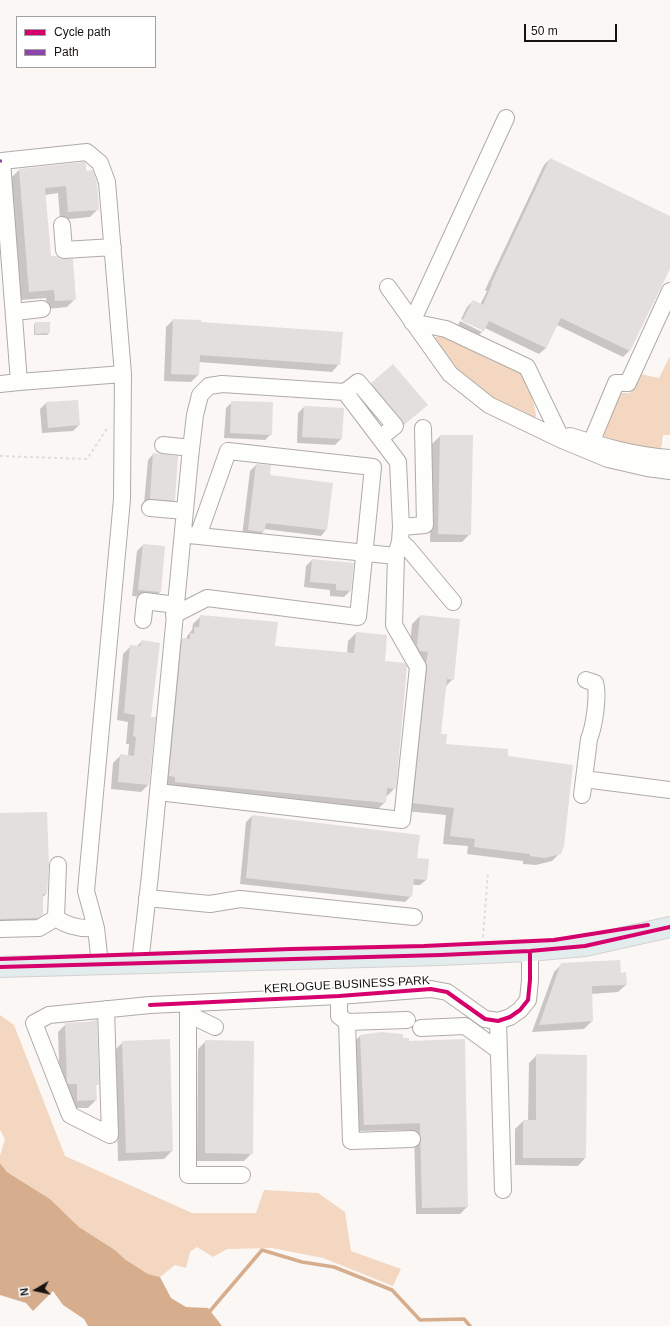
<!DOCTYPE html>
<style>
body{margin:0}
#map{position:relative;width:670px;height:1326px;overflow:hidden;background:#fbf7f4;font-family:Helvetica,sans-serif}
canvas{display:block}
.legend{position:absolute;left:16px;top:16px;width:140px;height:52px;box-sizing:border-box;background:#fff;border:1px solid #a2a19f;margin:0;padding:5px 7px;list-style:none;font-size:12px;color:#171310}
.legend li{display:flex;align-items:center;gap:8px;height:20px}
.legend b{width:20px;border:1px solid #a2a19f}
.north{position:absolute;left:16px;top:1270px;width:40px;height:40px;-webkit-text-stroke:3px #fff;paint-order:stroke;rotate:261deg;font-size:11px;font-weight:700;line-height:16px;text-align:center;color:#171310}
.north::after{content:'';display:block;margin:auto;width:14px;height:18px;background:#171310;clip-path:polygon(50% 0,100% 100%,50% 72%,0 100%)}
.scale{position:absolute;left:524px;top:24px;width:93px;height:18px;box-sizing:border-box;border:2px solid #171310;border-top:0;padding-left:5px;font-size:12px;line-height:14px;white-space:nowrap;color:#171310;-webkit-text-stroke:3px #fff;paint-order:stroke}
</style>
<div id="map">
<canvas width="670" height="1326"></canvas>
<ul class="legend">
<li><b style="height:5px;background:#d6006c"></b>Cycle path</li>
<li><b style="height:5px;background:#8e44ad"></b>Path</li>
</ul>
<div class="north">N</div>
<div class="scale">50 m</div>
</div>
<script>
const context = document.querySelector('canvas').getContext('2d');
context.lineJoin = 'round';
function fill(path, color) { context.fillStyle = color; context.fill(path, 'evenodd'); }
function strokePath(path, color, width, dash) { context.strokeStyle = color; context.lineWidth = width; context.lineCap = dash ? 'butt' : 'round'; context.setLineDash(dash || []); context.stroke(path); }
function drawText(font, color, halo, rows, align = 'center') {
  context.font = font + ' Helvetica,sans-serif'; context.lineWidth = 3; context.setLineDash([]); context.textBaseline = 'middle'; context.strokeStyle = halo; context.fillStyle = color; for (const [text, x, y, turn = 0] of rows) {
    context.save(); context.translate(x, y); context.rotate((+turn || 0) * Math.PI / 180); context.textAlign = isNaN(turn) ? turn : align; if (halo) context.strokeText(text, 0, 0); context.fillText(text, 0, 0); context.restore();
  }
}
fill(new Path2D(`
 M440,336H444L514,365L523,375L528,384L534,404L536,415L535,419C519,412 501,406 487,397C469,386 445,359 435,340L436,337Z
 M670,356V435H663L661,450L636,448L605,438L604,435L619,395L621,393H630L640,374L659,378Z
 M0,1015L14,1025L65,1156L192,1213H256L264,1190L318,1193L345,1212L351,1251L401,1269L393,1286L323,1258L272,1248L227,1249L213,1257L197,1247L190,1252L186,1268L175,1265L160,1277L148,1274L126,1260L115,1250L79,1227L50,1199L7,1172L0,1163V1156L5,1139L0,1130Z`), '#f4d7c0');
fill(new Path2D(`
 M0,1163L7,1172L50,1199L79,1227L115,1250L126,1260L148,1274L160,1277L171,1298L186,1307L208,1308L222,1326H88L84,1319L63,1305L53,1291L33,1311L26,1303L0,1295Z`), '#d6ae8d');
fill(new Path2D(`
 M550,159L670,217V266L629,351L623,357L557,325L546,348L539,354L485,328L483,331L477,337L457,327L460,321L482,332V329L461,319L467,307L473,301L480,305L487,291L485,290L544,165Z
 M19,170L86,172L98,209L90,217L60,220L58,193L45,195L50,257L75,299L67,307L47,309L46,298L21,300L11,178Z
 M173,320L200,323L339,364L332,372L199,362L198,375L191,382L164,381L166,327Z
 M35,323H49V333L47,335H34V325Z
 M372,384L420,411L398,429L366,390Z
 M232,402L271,434L265,440L224,438L226,408Z
 M46,403L79,425L73,431L42,433L40,409Z
 M304,407L341,439L335,445L297,443L298,413Z
 M440,436L470,534L462,542H430L432,444Z
 M153,454L174,500L168,506L144,504L148,460Z
 M256,465L326,530L321,536L264,529L263,532L257,538L242,536L250,471Z
 M143,545L164,547L160,592L154,598L132,596L137,551Z
 M312,560L350,591L344,597L330,596V590L304,587L306,566Z
 M201,616L274,647L347,654L348,641L356,633L384,662L395,788L387,796H385V802L377,810L167,790L168,785L162,784L175,647L183,639L187,638V636L192,630L193,624Z
 M420,616L453,679L445,687L440,735L445,745L506,757L560,853L552,861L536,865L523,864V861L467,854L468,846L443,844L446,815L406,811L420,676L409,654L412,624Z
 M142,641L148,785L141,792L111,789L113,763L121,755L128,756L129,744H126L128,722L117,720L123,654L130,647H136Z
 M0,814L46,894L42,898V914L34,922L0,926Z
 M252,816L416,859L426,880L420,885H412L411,896L405,902L240,884L246,822Z
 M562,964L620,974L626,985L618,992L591,994L592,1021L584,1029L532,1032L554,972Z
 M66,1024L98,1084L95,1086L96,1100L88,1108H70L69,1091H60V1090L58,1032Z
 M360,1036L402,1039L467,1207L460,1214H416L414,1130L358,1131L353,1043Z
 M169,1040L172,1151L164,1159L118,1161L115,1050L123,1042Z
 M206,1041L252,1153L244,1161H197L198,1049Z
 M537,1055L585,1158L578,1166L515,1165V1129L523,1121H528L529,1063Z`), '#0003');
strokePath(new Path2D(`
 M210,1311L262,1250L302,1262L334,1267L392,1290L420,1320L464,1319L470,1326`), '#d6ae8d', 3.5);
fill(new Path2D(`
 M550,158L670,216V269L630,351L561,318L546,348L489,321L484,331L462,321L473,300L483,305L492,284H491Z
 M84,162L86,163V171L93,170L97,183L99,210L68,212L66,186L45,188L51,256H57L60,259H73L76,300L55,301L54,290L29,292L19,169Z
 M173,319L201,320V322L343,332L340,365L200,355L199,375L171,374Z
 M35,322H50V333L35,334Z
 M393,364L428,405L405,424L371,383Z
 M78,400L80,425L48,428L46,402Z
 M231,401L273,402L272,435L230,433Z
 M304,406L344,408L342,439L302,437Z
 M440,435H473L471,535L438,534Z
 M153,453L178,456L175,501L150,499Z
 M256,464L271,465L270,475L333,483L327,530L266,523L264,532L248,530Z
 M143,544L165,546L161,592L138,590Z
 M312,559L354,563L351,591L336,590V584L310,582Z
 M200,615L278,622L275,646L354,653L356,632L387,635L385,661L405,663L407,666L396,789L387,788L386,803L175,782V777L169,776L182,638L190,639V633L194,634V627H199Z
 M420,615L460,619L454,680L447,679L441,734H447L446,744L508,749V756L573,765L564,846L561,854L545,858L530,856V854L474,847L475,839L450,836L454,808L413,803L427,668L426,663L428,652L420,651L417,646Z
 M142,640L160,643L151,717H156L149,785L118,782L120,754L134,756L136,737L133,736L135,715L124,713L130,645L140,646Z
 M47,812L49,864L47,894H43V915L38,918L0,919V813Z
 M252,815L420,835L417,858L429,859L427,880L414,879L412,897L246,878Z
 M620,960L621,973L626,972L627,985L592,986L593,1021L539,1025L561,963Z
 M97,1020L99,1084H96L97,1100L77,1101V1084H68L67,1082L65,1023L87,1022Z
 M381,1032L403,1034V1038H409V1041L465,1039L468,1207L422,1208L420,1123L364,1125L360,1035Z
 M170,1039L173,1151L126,1153L122,1041Z
 M205,1040L254,1041L253,1154L205,1153Z
 M536,1054L587,1055L586,1158H523V1120H536Z`), '#e3dfdc');
const minor = new Path2D(`
 M62,225L64,250L113,247
 M388,287L450,374L489,405L562,440L608,459L647,468L670,471
 M14,312L42,309
 M412,322L446,329L527,367L562,440L570,436C602,446 636,456 670,458
 M412,322L506,118
 M0,384L19,382
 M345,392L358,382L395,426L380,438
 M591,443L616,383H628L670,291
 M163,445L191,448
 M150,508L185,511
 M401,527L425,525L423,428
 M189,535L396,556
 M400,541L407,547L453,602
 M174,615L207,598L358,617L373,467L228,451L198,536
 M143,620L145,601L176,605
 M584,779L670,790
 M582,795L589,739C594,727 599,695 595,683L586,680
 M147,898L210,904L240,899L414,917
 M56,918L58,865
 M56,918C68,927 82,929 96,928
 M0,929L39,928L56,918
 M140,963L150,875L158,792L402,820L418,667L394,625L396,556L400,541L401,527L398,462L345,392L222,384L209,386L200,395L195,415L190,458L158,792
 M100,964L96,928L86,891L122,499L123,374L19,382L2,161L87,152L100,163L107,182L123,374
 M339,996V1016L347,1022L407,1020
 M188,1003V1175H242
 M106,1009L110,1135L70,1115L34,1023L49,1015L150,1005L339,996L431,989L447,992L485,1019L498,1021L510,1017L520,1010L528,1000L530,980V951
 M188,1014L215,1027
 M498,1021L503,1190
 M347,1022L351,1141L412,1139
 M421,1028L465,1026L498,1050`);
const major = new Path2D(`
 M0,967L441,955L530,951L585,946L670,927`);
strokePath(minor, '#afaba8', 18);
strokePath(major, '#d4d1d0', 22);
strokePath(new Path2D(`
 M0,456L87,459L108,427
 M483,937L488,872`), '#dfdedd', 2, [3, 3]);
strokePath(minor, '#fefefd', 16);
strokePath(major, '#e2eced', 20);
strokePath(new Path2D(`
 M0,161H2`), '#8e44ad', 3, [6, 3]);
strokePath(new Path2D(`
 M0,959L291,949L424,946L554,940L648,925
 M0,967L441,955L530,951L585,946L670,927
 M150,1005L339,996L431,989L447,992L485,1019L498,1021L510,1017L520,1010L528,1000L530,980V951`), '#d6006c', 4);
drawText('12px', '#171310', '#fff', [
 ["KERLOGUE BUSINESS PARK",347,985,-3]
]);
</script>
